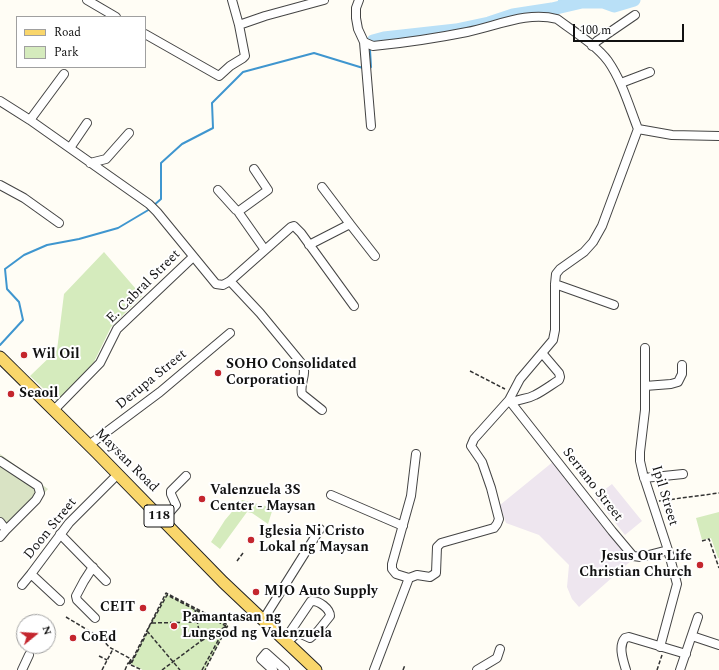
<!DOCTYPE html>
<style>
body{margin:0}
#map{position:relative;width:719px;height:670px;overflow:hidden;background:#fffdf5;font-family:Spectral,serif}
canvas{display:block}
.legend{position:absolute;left:16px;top:16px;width:130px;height:52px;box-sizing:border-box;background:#fff;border:1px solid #a0a0a0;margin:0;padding:5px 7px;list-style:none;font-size:12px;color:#111}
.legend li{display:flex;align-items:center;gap:8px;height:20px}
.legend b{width:20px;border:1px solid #a0a0a0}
.north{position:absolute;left:16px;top:614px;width:40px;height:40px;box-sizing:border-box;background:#fff;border:1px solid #a0a0a0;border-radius:50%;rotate:72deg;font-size:11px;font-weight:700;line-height:16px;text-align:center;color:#111}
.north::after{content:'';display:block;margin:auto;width:14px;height:18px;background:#c4262e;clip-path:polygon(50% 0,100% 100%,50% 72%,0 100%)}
.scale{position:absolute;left:573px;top:24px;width:111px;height:18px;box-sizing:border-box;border:2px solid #111;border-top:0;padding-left:5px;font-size:12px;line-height:14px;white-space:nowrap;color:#111;-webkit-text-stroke:3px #fff;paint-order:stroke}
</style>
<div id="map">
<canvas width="719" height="670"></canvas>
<ul class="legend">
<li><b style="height:5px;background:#f9d66b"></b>Road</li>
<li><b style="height:11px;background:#d5ebbd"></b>Park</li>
</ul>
<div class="north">N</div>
<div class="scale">100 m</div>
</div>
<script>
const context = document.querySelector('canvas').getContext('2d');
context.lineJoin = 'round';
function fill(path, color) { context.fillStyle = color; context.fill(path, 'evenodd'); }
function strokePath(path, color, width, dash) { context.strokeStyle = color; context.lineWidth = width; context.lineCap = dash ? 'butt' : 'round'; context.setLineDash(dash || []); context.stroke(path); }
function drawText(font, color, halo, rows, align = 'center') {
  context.font = font + ' Spectral,serif'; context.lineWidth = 4; context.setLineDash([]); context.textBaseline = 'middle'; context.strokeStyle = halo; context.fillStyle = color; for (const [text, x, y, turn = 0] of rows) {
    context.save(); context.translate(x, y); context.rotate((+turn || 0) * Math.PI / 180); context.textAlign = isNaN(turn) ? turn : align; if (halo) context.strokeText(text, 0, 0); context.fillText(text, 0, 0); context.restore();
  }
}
fill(new Path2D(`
 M554,461L633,559L579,607L572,599L567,587L569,565L539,535L506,523L500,505Z
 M612,484L642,521L625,535L595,497Z`), '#eee6ef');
fill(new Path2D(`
 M104,252L142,296L111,327L93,364L58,402L30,376L57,350L64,294Z
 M242,500L273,508L268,524L252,513L247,512L220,549L211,542L225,520Z
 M719,512V558H718L711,538L702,540L696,518Z
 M166,594L228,626L205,670H143L131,664Z`), '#d5ebbd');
fill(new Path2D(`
 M0,454L48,489L0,542Z`), '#d9e3c4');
strokePath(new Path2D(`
 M369,69L371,67L370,50
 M153,206L161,199V163L182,144L213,128L212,103L243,72L314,53L363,68
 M0,345L23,320L19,302L7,289L5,269L24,255L47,245L79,239L118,228L150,209`), '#3f96cf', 2);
strokePath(new Path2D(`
 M562,0L566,6`), '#b9e0f7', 8);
strokePath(new Path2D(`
 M373,41L384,38L456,30L489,23L513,15L552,9L582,2H603L614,6L634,0`), '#b9e0f7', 13);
const minor = new Path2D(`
 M87,0L116,17
 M232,0L239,25
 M359,0L356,8V18L358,29L364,42L373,46C403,43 437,38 467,32C497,26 527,11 557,19C573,31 596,45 608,61C622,81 629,106 638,129L602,226L593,242L584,252L560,269L556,274L555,284V330L553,340L520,379L509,400L474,439L471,446L482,462L491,488L499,519L497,524L494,528L441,543L437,547L436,573L430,577L417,575L409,578L374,670
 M145,34L219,76L230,66L243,58L245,56L239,25L265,16L324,0
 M364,42L371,126
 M592,46L597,41L635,15
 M621,83L650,72
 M0,101L30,120L149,204L157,212L216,284L223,285L230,281L291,227L294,226L301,233L354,306
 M30,120L64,74
 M638,129L672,135L719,136
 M70,148L87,123
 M90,163L106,159L129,133
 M254,169L268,190L239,211V213L265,250
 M0,185L24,198L59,223
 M218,190L236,210L239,211
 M350,224L375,256
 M309,245L350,224L322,187
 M230,281L260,313L302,364C308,373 299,384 302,394L322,410
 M555,284L614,305
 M645,348V410L640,452V461L643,474L668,550L677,584L660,647
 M645,386L671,384L678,382L682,374V365
 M509,400L612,531L633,556L641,557L668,550
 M511,403C520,398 526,400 535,395C543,391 551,385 559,380L560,377L559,373L542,353
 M54,410L100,363L117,329L193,257
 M89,445L160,392L230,333
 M0,461L38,486L40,493L36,500L6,530
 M644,478L683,474
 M331,495L403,526
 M163,520L176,505L171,494V491L186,476
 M0,522L6,530L0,537
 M60,534L106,581
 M93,567L84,581L76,596L77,600L95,618
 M31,574L60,601
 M409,578L396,574L392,569V564L411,496L416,454
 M22,585L31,574L69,523L118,474
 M263,620L320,529
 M288,635L311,601C319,600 330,609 330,616L318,631L310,638L299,633L296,634L292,638
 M692,636L719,645
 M22,670L29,655
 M273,670L261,659L266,653L285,670
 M477,670L497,658L500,649
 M626,670C623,660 618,646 625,638L629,637L686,654
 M680,670L698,617`);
const major = new Path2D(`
 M0,357L97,453L223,582L316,670`);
strokePath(minor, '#444', 10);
strokePath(major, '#222', 13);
strokePath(new Path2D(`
 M470,371L505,389
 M659,501L719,493
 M702,541L709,539L719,568
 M237,561L243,553
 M66,617L101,638L109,647L131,659L129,663
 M152,623L197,622
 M148,629L167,595L226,626
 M147,631L180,670
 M201,641L225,627
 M99,656L107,660
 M130,664L166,593L228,625L205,670
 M131,665L142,670
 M102,670L113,649
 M125,670L128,663L131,664L147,633
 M162,670L201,641L195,610
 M202,670L226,626
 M403,670L405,665
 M657,670L662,655`), '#333', 1.5, [4, 2]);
strokePath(minor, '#fff', 8);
strokePath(major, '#f9d66b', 11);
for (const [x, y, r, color] of [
 [24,355,4,"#c4262e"],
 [218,373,4,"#c4262e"],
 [11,394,4,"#c4262e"],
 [202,499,4,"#c4262e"],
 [251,540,4,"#c4262e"],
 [700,565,4,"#c4262e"],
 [256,592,4,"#c4262e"],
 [143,608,4,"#c4262e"],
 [174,626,4,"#c4262e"],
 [73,638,4,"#c4262e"]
]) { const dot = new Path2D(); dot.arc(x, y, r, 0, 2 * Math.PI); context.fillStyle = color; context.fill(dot); strokePath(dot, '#fff', 1.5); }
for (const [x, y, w] of [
 [159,516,30]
]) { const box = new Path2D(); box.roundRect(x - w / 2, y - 11, w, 22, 3); context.fillStyle = '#fff'; context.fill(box); strokePath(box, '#111', 1); }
drawText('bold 13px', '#111', null, [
 ["118",159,516]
]);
drawText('14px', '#111', '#fff', [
 ["E. Cabral Street",144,287,-45],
 ["Derupa Street",152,380,-39],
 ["Maysan Road",126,461,45],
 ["Serrano Street",592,485,52],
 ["Ipil Street",664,496,73],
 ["Doon Street",51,529,-51]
]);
drawText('bold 14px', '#111', '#fff', [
 ["Wil Oil",32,355],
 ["SOHO Consolidated",226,365],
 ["Corporation",226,381],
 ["Seaoil",19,394],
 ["Valenzuela 3S",210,491],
 ["Center - Maysan",210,507],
 ["Iglesia Ni Cristo",259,532],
 ["Lokal ng Maysan",259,548],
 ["Jesus Our Life",692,557,"right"],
 ["Christian Church",692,573,"right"],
 ["MJO Auto Supply",264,592],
 ["CEIT",135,608,"right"],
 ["Pamantasan ng",182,618],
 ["Lungsod ng Valenzuela",182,634],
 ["CoEd",81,638]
], 'left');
</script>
